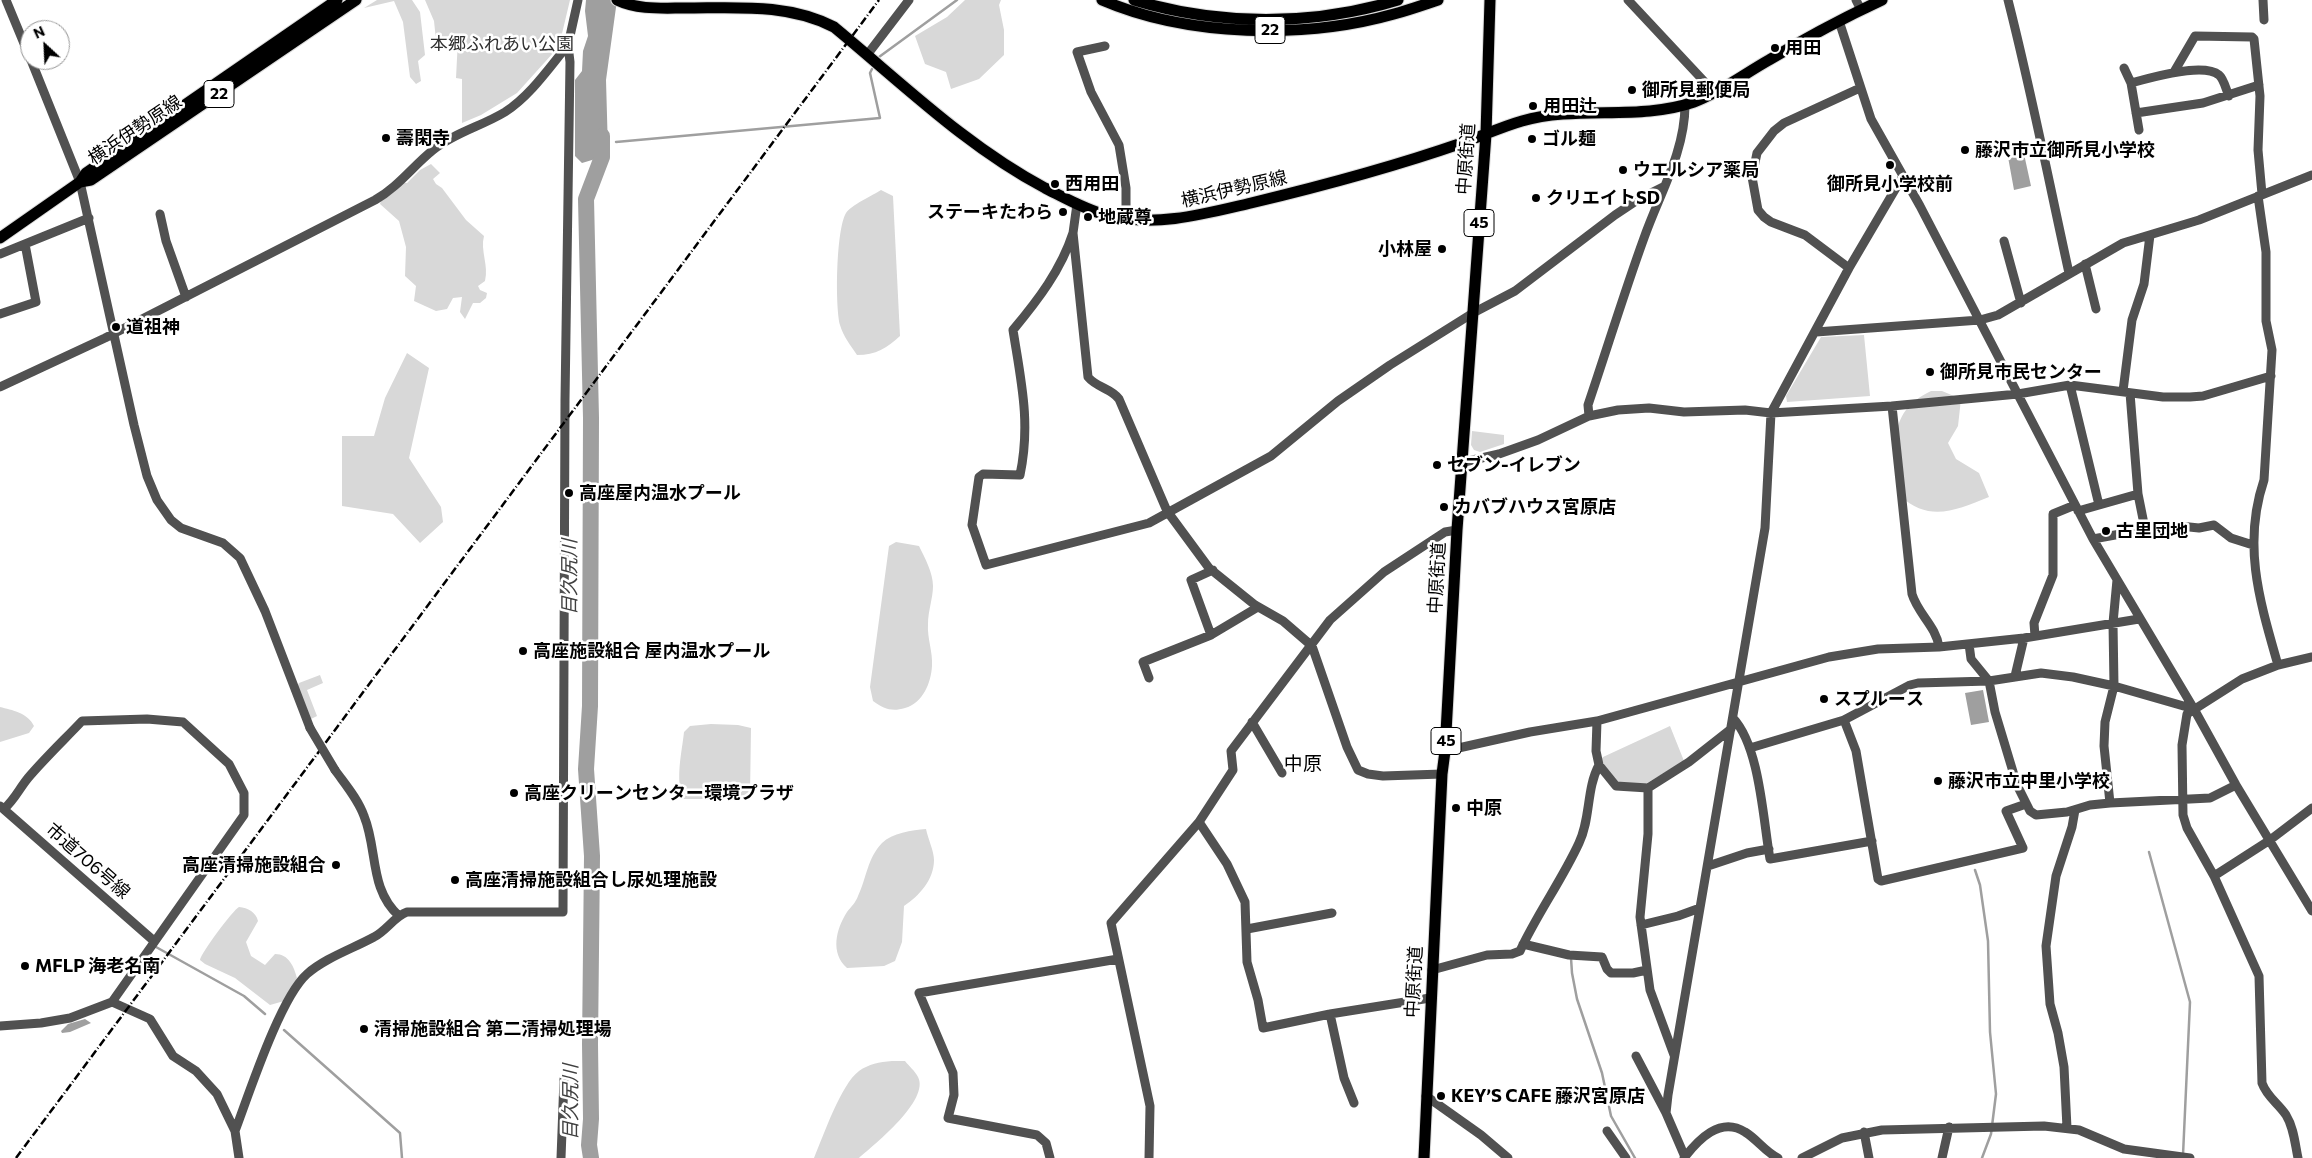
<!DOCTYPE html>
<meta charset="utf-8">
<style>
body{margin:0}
#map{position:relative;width:2312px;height:1158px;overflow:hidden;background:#fff;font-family:Commissioner,sans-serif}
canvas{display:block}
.north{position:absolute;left:20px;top:20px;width:50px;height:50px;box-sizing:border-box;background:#fff;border:1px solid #999;border-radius:50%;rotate:335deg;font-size:14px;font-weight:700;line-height:20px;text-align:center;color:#000}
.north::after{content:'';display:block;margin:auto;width:18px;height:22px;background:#000;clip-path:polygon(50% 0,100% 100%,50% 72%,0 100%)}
</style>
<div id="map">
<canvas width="2312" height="1158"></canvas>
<div class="north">N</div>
</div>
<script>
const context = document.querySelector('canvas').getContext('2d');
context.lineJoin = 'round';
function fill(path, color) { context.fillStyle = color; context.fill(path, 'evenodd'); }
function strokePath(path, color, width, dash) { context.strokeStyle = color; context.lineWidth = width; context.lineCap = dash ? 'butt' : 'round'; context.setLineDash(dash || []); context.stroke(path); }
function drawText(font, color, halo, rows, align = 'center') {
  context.font = font + ' Commissioner,"Noto Sans JP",sans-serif'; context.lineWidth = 5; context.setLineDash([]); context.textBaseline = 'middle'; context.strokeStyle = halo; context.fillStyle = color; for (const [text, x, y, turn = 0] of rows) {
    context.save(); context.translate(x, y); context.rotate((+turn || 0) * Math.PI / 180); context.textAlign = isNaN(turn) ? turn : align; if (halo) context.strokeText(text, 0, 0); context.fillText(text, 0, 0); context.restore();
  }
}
fill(new Path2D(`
 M377,0H412L420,12L425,55L418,61L421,81L416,84L410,77L403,22L394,1L364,8Z
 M425,0H570L560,42L554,52L517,93L481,115L462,123V79L456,78L458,39L436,40L434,21Z
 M965,0H1001L999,5L1004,30V55L979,79L951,89L946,72L925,64L915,36L947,17Z
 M431,164L440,173L433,179L436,184L442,188L466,220L484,236C480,251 489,265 485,281L478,286L480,290L487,293L486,298L480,303H473L465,319L460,312L462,297L453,298L447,309L436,311L414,301L416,286L405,276L406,247L399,221L380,204L382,196L399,182L407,183L420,170Z
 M881,190L893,196L900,336C887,348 876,355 857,355C851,346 843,336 840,325C835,305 836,230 846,213C850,206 873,195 881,190Z
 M1864,335L1870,396L1787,402L1786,396L1821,337Z
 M407,353L429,368L409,458L441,507L443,522L420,543L393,514L342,506V436H374L385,398Z
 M1931,391H1942L1961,399L1958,426L1948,443L1956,459L1979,473L1989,497C1956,510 1930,523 1900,496C1897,451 1883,414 1931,391Z
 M1472,431L1504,435V444L1480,452L1474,450L1471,445Z
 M896,542L919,546C925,558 933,573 933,586C933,598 928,611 928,624C927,638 933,652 932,666C931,683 923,703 905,708C892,712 884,709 873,701L870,687L889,546Z
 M320,675L323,683L307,690L317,716L309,720L297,687L299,683Z
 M0,707C12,710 28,713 34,726L29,733L0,742Z
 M711,724L738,725L751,728L750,796L721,799H683C675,779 682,752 684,732L690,726Z
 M1670,726L1684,761L1644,785L1617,783L1601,760L1603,757Z
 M926,829C928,839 934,851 934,860C934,880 919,896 904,906L902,942L895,961L884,966L847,968C830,953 836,929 847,912C851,907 856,902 858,896C867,877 867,859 882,843C892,833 912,830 926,829Z
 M239,907C248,908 256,912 258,921L246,942L251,956L265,965L275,954C289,954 294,967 297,978L284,1001L270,1005L235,978L205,964L200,960C201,953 233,910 239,907Z
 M892,1061H905C909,1066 915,1071 918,1077C930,1100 875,1144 859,1158H814C823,1137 841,1084 859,1071C869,1064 879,1062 892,1061Z`), '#d8d8d8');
fill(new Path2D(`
 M586,0H617L606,80L608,151L602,157L582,163L575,156V80L582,71L583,51L588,36L585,11Z
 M2024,154L2031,186L2014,190L2008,157Z
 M1983,690L1989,722L1971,725L1965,693Z
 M85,1019L91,1023L70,1032L62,1033L61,1031L68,1024Z`), '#9f9f9f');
strokePath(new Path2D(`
 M879,57L957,0
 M616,142L880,118L870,73L872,69
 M2149,852L2190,1002L2183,1155
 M1975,870L1980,885L1988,941L1990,1032L1996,1094L1991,1134L1982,1158
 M156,947L244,996L265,1014
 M1571,958L1572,973L1577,999L1602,1073L1611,1116L1635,1158
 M284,1030L400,1133L402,1158`), '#9f9f9f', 2.5);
strokePath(new Path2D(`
 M591,1158L589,1145L591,1119L590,1044L592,856L586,769L590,706L591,418L586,199L602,157V136`), '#9f9f9f', 16);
const major = new Path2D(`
 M617,0C638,10 662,8 685,8C735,8 788,3 834,27C903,84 966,146 1045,188C1065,198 1086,210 1109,216C1158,227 1204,214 1251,203C1322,186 1393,167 1462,143C1482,136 1501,127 1522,121C1578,105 1639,121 1694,102C1721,92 1744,74 1769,60C1806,38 1843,18 1882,0
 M1102,0C1188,37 1305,39 1394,14C1409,10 1423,5 1438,0
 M1134,0C1219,26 1313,26 1398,0
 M80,182L91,180L356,0
 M0,238L80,182L86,173L337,0
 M1424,1158L1442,774L1445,751L1457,530L1486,134L1490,0`);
strokePath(major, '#dbdbdb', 13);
strokePath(new Path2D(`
 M6,0L30,58
 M1628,0L1715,93
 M1856,0L1861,10
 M2008,0C2031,90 2049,182 2069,273
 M2263,0L2264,20
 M1839,21L1871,119L1920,206L2093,539L2194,709L2236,785L2312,911
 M1105,46L1077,52L1091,92L1119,145L1126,188V218
 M867,55L909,0
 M31,60L80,182L134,425L147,476L157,500L171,520L181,528L223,543L240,558L265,611L310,728
 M2124,68L2131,83L2139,130
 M2174,72L2195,36L2252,37L2254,39L2260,96L2258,150L2262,194
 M2131,83C2149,78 2203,62 2219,75C2224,79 2226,90 2229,96
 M2136,113L2203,103L2259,85
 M2258,196L2266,252V321L2272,350L2264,480C2242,545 2260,602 2278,665
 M1077,204L1073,233L1088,377C1097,388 1111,388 1119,399L1167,511L1209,568L1255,605L1283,621L1312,646L1347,747L1358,770L1368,774L1383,776L1442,774
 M160,214L166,241L186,297
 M1073,233C1061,270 1038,300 1013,330C1021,381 1031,423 1020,475L983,474L979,477L972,525L986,565L1149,523L1271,456L1338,401L1390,365L1473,313L1515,291L1615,215L1639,199L1665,186
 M2004,241L2021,303
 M0,254L89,218
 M2085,264L2096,309
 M1849,268L1805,235L1771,222L1764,217L1758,210L1752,177L1757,153L1774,131L1784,123L1860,88
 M0,314L36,302L25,244
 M1816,332L1980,320L1998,315L2123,243L2199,220L2312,175
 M2070,385L2099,505
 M0,387L105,338L375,200C398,187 413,166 433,150C454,133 482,126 505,112C530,96 549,68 568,45
 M2123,391L2132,320L2144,284L2150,235
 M2130,393L2138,494L2145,529
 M1892,406L1912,594C1918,614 1936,626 1939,647
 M1589,416L1588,405C1607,349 1624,293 1644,238C1659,195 1685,152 1685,105
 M1464,462L1499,454L1538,440L1589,416L1618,410L1649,408L1684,412L1745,410L1771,413L1892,406L2018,394L2070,385L2163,397H2190L2203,396L2271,376
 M2078,511L2138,494
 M2093,539L2170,525L2199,528L2214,525L2231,538L2253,545
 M1211,635L1191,580L1213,570
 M2035,636L2034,623L2053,575V514L2075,505
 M1969,644L1971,659L1989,681L1995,712L2017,785L2030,811L2036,815L2067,812L2090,805L2110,803L2210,798L2236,785
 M2015,676L2024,638
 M1149,678L1143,662L1211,635L1258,607
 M1733,718C1760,747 1763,820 1770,859L1872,841
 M1844,720L1856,751L1878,879L1881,881L2023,848L2006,811L2026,804
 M1252,722L1282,773
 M1750,748L1844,720L1910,685L1918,683L1989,681L2041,673L2073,677L2114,686L2194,709
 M1445,751L1530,732L1597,721L1829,657L1878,649L1939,647L2024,638L2139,619
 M1599,765L1616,786L1648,788L1689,762L1731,729
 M335,770C345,784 358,799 364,816C378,850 369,889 399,916
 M1648,788V834L1640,917L1650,990L1674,1055
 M2110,803L2104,746L2105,722L2114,686L2113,623L2117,580
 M0,806L154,941
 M1199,822L1227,864L1245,902L1247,962L1258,1000L1263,1028L1330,1014L1430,998
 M1708,866L1747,853L1769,849
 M2214,876L2270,840L2312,808
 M1641,925L1678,916L1700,908
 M1247,929L1332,913
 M1523,944L1569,955L1602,957L1607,969L1611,973H1633L1647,970
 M1432,970L1487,955L1512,954L1520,951C1537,914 1562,880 1579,843C1591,818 1586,789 1599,765L1596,751L1597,721
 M112,1002L150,1019L173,1056L196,1071L217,1094L235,1131L239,1158
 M1330,1014L1344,1078L1354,1103
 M0,1026L41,1023L70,1018L112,1002L244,815V793L229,764L183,722L147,719L82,721C64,740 45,758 28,778C19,789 15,799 4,809
 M1636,1056L1666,1113
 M1426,1096L1481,1135L1508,1158
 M2067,1128L2064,1067L2058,1033L2050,1004L2046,946L2056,876L2072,827L2075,810
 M235,1131C249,1094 280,998 307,974C325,958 352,949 374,937C386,931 395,916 407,912H563L565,400L570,62L568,45L578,0
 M1607,1131L1626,1158
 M1864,1132L1869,1158
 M1685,1157L1666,1113L1668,1095L1765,528L1771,413L1849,268L1903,176
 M561,1158L564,1079
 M1050,1158L1046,1143L1037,1135L948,1118L954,1095L953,1073L919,993L1118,959
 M1149,1158L1150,1106L1111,923L1199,822L1233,770L1231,751L1330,620L1384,572L1445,532L1457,530
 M1684,1158C1698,1140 1720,1116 1745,1132C1757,1139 1765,1152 1778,1158
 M1802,1158L1842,1138L1882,1130L2044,1126L2079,1130L2124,1149L2190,1158
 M1942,1158L1949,1127
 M2298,1158C2295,1144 2294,1128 2286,1115C2278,1103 2267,1097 2262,1083L2259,976L2214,876L2187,828L2183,815L2182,745L2187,714L2242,679L2278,665L2312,657`), '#515151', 9);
strokePath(major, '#000', 11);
strokePath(new Path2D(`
 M16,1158L879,0`), '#000', 2.5, [8, 2.5, 1, 2.5]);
strokePath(new Path2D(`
 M310,728L335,770`), '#515151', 9);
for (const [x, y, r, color] of [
 [1775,48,5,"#000"],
 [1632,90,5,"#000"],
 [1533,106,5,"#000"],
 [386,138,5,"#000"],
 [1532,139,5,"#000"],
 [1965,150,5,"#000"],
 [1890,165,5,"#000"],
 [1623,170,5,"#000"],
 [1055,184,5,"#000"],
 [1536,198,5,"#000"],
 [1063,212,5,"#000"],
 [1088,217,5,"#000"],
 [1442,249,5,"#000"],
 [116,327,5,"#000"],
 [1930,372,5,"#000"],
 [1437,465,5,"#000"],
 [569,493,5,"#000"],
 [1444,507,5,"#000"],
 [2106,531,5,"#000"],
 [523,651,5,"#000"],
 [1824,699,5,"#000"],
 [1938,781,5,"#000"],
 [514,793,5,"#000"],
 [1456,808,5,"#000"],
 [336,865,5,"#000"],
 [455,880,5,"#000"],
 [25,966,5,"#000"],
 [364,1029,5,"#000"],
 [1441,1096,5,"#000"]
]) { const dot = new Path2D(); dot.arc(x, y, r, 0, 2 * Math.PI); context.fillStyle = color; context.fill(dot); strokePath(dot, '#fff', 2); }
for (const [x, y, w] of [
 [1270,30,30],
 [219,94,30],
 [1479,223,30],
 [1446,741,30]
]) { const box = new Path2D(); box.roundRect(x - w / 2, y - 13.5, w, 27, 4); context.fillStyle = '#fff'; context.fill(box); strokePath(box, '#000', 1); }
drawText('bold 16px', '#000', null, [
 ["22",1270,30],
 ["22",219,94],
 ["45",1479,223],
 ["45",1446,741]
]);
drawText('18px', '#2f2f2f', '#fff', [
 ["本郷ふれあい公園",502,44]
]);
drawText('bold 18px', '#000', '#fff', [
 ["用田",1785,48],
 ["御所見郵便局",1642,90],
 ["用田辻",1543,106],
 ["壽閑寺",396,138],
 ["ゴル麺",1542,139],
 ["藤沢市立御所見小学校",1975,150],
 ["ウエルシア薬局",1633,170],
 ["西用田",1065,184],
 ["御所見小学校前",1890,184,"center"],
 ["クリエイトSD",1546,198],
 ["ステーキたわら",1053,212,"right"],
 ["地蔵尊",1098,217],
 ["小林屋",1432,249,"right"],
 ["道祖神",126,327],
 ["御所見市民センター",1940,372],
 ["セブン-イレブン",1447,465],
 ["高座屋内温水プール",579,493],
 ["カバブハウス宮原店",1454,507],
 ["古里団地",2116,531],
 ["高座施設組合 屋内温水プール",533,651],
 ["スプルース",1834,699],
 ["藤沢市立中里小学校",1948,781],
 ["高座クリーンセンター環境プラザ",524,793],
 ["中原",1466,808],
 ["高座清掃施設組合",326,865,"right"],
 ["高座清掃施設組合し尿処理施設",465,880],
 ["MFLP 海老名南",35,966],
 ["清掃施設組合 第二清掃処理場",374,1029],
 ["KEY’S CAFE 藤沢宮原店",1451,1096]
], 'left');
drawText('18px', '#000', '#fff', [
 ["横浜伊勢原線",135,130,-34],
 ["中原街道",1466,159,-86],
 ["横浜伊勢原線",1234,189,-13],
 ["中原街道",1437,578,-87],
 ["市道706号線",88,861,41],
 ["中原街道",1414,982,-87]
]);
drawText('italic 19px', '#404040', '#fff', [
 ["目久尻川",570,577,-90],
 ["目久尻川",571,1102,-90]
]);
drawText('19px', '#000', '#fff', [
 ["中原",1303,764]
]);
</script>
